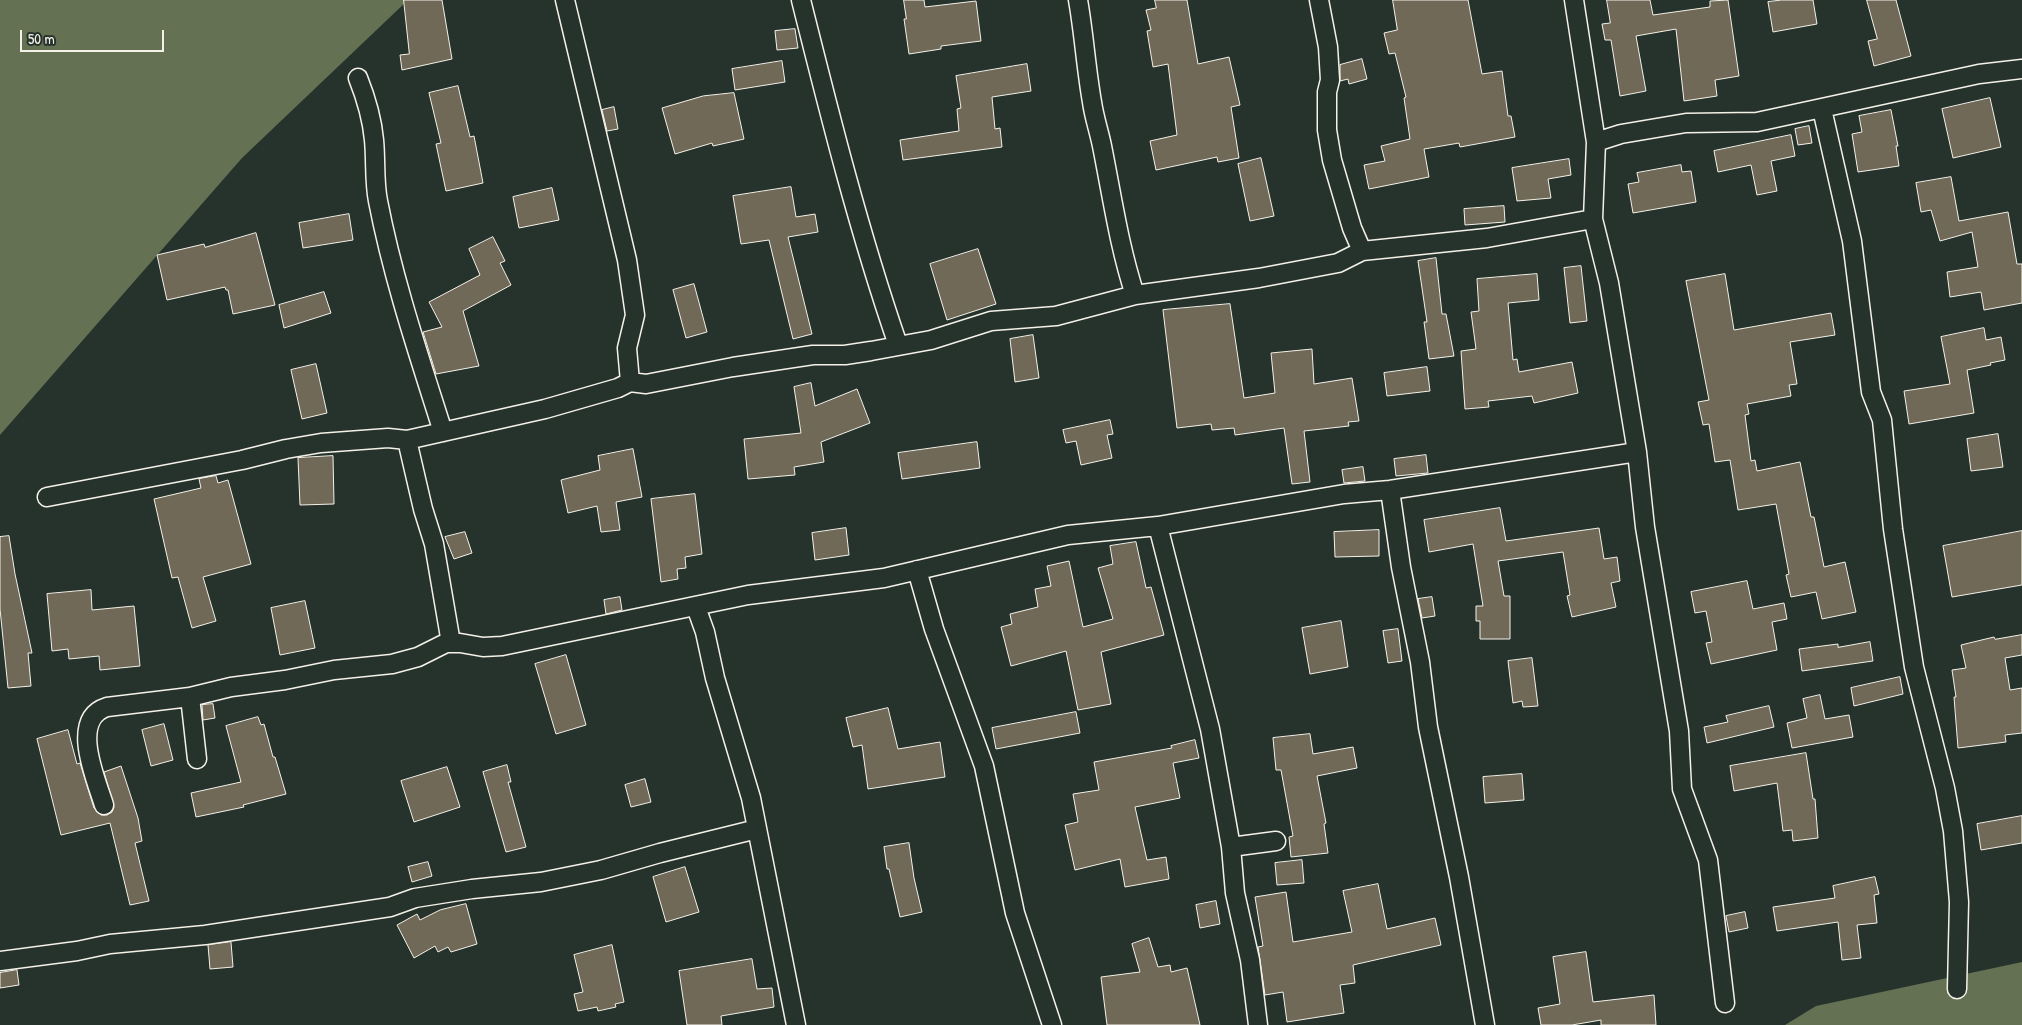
<!DOCTYPE html>
<style>
body{margin:0}
#map{position:relative;width:2022px;height:1025px;overflow:hidden;background:#26332d;font-family:"Patrick Hand",sans-serif}
canvas{display:block}
.scale{position:absolute;left:20px;top:30px;width:144px;height:22px;box-sizing:border-box;border:2px solid #f4f1e8;border-top:0;padding-left:6px;font-size:15px;line-height:18px;white-space:nowrap;color:#f4f1e8;-webkit-text-stroke:4px #26332d;paint-order:stroke}
</style>
<div id="map">
<canvas width="2022" height="1025"></canvas>
<div class="scale">50 m</div>
</div>
<script>
const context = document.querySelector('canvas').getContext('2d');
context.lineJoin = 'round';
function fill(path, color) { context.fillStyle = color; context.fill(path, 'evenodd'); }
function strokePath(path, color, width, dash) { context.strokeStyle = color; context.lineWidth = width; context.lineCap = dash ? 'butt' : 'round'; context.setLineDash(dash || []); context.stroke(path); }
fill(new Path2D(`
 M0,0H408L242,158L0,435Z
 M2022,962V1025H1785L1816,1006Z`), '#647152');
const building = new Path2D(`
 M404,0H442L452,59L402,70L400,55L409,54Z
 M904,0H924L925,7L976,1L981,41L941,46V49L909,54L904,19H906Z
 M1155,0H1187L1198,64L1229,57L1240,105L1231,107L1239,158L1218,162L1217,157L1156,170L1150,141L1177,135L1168,64L1153,67L1147,31L1151,30L1146,10L1156,8Z
 M1393,0H1468L1482,74L1502,71L1508,116H1511L1515,137L1460,147L1459,143L1424,149L1429,177L1369,189L1364,165L1385,161L1381,146L1410,139L1404,98L1406,97L1395,53L1389,54L1384,33L1397,30Z
 M1607,0H1650L1653,15L1710,7V1L1728,0L1739,76L1715,80L1717,96L1684,101L1676,29L1636,36L1646,91L1620,96L1611,40H1605L1602,24L1610,23Z
 M1782,0H1813L1817,24L1773,32L1768,2Z
 M1867,0H1896L1911,56L1874,66L1868,41L1877,39Z
 M795,29L798,48L777,50L775,31Z
 M1362,59L1367,79L1349,84L1348,79L1340,81V65Z
 M782,61L785,82L735,90L732,69Z
 M1027,64L1031,91L992,97L995,129L1000,128L1002,147L903,160L900,140L959,131L957,109L961,108L956,76Z
 M458,86L470,137L474,136L483,183L446,191L436,144L441,143L429,93Z
 M734,93L744,139L713,146L712,143L675,154L662,108L703,96Z
 M1990,98L2001,147L1953,158L1942,109Z
 M614,107L618,129L607,131L602,110Z
 M1891,110L1898,146H1896L1899,166L1858,172L1852,134L1862,132L1859,116Z
 M1809,126L1812,143L1798,145L1795,129Z
 M1791,135L1795,156L1771,161L1777,191L1757,195L1751,165L1718,172L1714,151Z
 M1261,158L1274,216L1250,221L1238,164Z
 M1569,159L1571,175L1548,179L1551,198L1517,201L1512,168Z
 M1681,165L1682,172L1691,171L1696,202L1633,213L1628,184L1639,182L1637,173Z
 M1951,177L1959,221L2008,212L2017,264H2022V303L1984,310L1981,292L1950,297L1947,272L1978,267L1972,232L1940,241L1931,210L1921,212L1916,183Z
 M791,187L796,217L815,214L818,232L788,237L812,334L793,339L769,240L741,244L733,196Z
 M552,188L559,220L519,228L513,197Z
 M1504,206L1505,222L1465,225L1464,209Z
 M349,214L353,240L303,248L299,223Z
 M256,233L275,305L233,314L228,290H226L225,287L167,300L157,255L204,244L205,247Z
 M493,237L505,261L500,263L511,285L463,311L479,366L436,374L423,332L442,327L429,302L480,275L469,249Z
 M978,249L996,304L947,320L930,264Z
 M1436,258L1442,314H1446L1454,356L1429,359L1424,322H1427L1418,261Z
 M1581,266L1587,321L1570,323L1564,268Z
 M1537,274L1539,300L1508,303L1513,360L1517,359L1519,372L1572,362L1578,393L1534,403L1532,396L1488,401L1489,407L1465,409L1461,351L1476,349L1471,312L1479,311L1477,279Z
 M1725,274L1734,330L1831,313L1835,335L1790,342L1797,384L1789,385L1791,396L1747,404L1749,414L1745,415L1751,461L1755,460L1757,471L1800,462L1811,517H1814L1824,567L1845,562L1856,612L1822,619L1816,592L1791,597L1786,575L1789,574L1776,504L1738,510L1730,460L1715,462L1709,424L1703,425L1698,402L1709,400L1686,281Z
 M694,284L707,332L686,338L673,290Z
 M324,292L331,313L284,328L279,305Z
 M1230,304L1244,398L1275,393L1271,353L1312,349L1314,384L1352,378L1359,421L1348,422L1349,426L1304,431L1310,482L1292,484L1284,428L1235,435L1234,428L1212,430L1211,424L1177,428L1163,310Z
 M1984,328L1986,340L2001,337L2005,360L1990,363L1991,365L1967,370L1974,413L1909,424L1904,391L1950,384L1941,337Z
 M1033,335L1039,378L1015,382L1010,339Z
 M316,364L327,413L302,419L291,370Z
 M1427,367L1430,391L1387,396L1384,373Z
 M811,383L815,406L857,389L870,423L821,442L824,462L794,467L795,475L748,479L744,439L801,433L794,387Z
 M1110,420L1113,434L1107,435L1112,458L1081,465L1076,441L1066,443L1063,430Z
 M1998,434L2003,467L1971,471L1967,439Z
 M977,442L980,468L902,479L898,453Z
 M633,449L642,497L616,502L620,530L601,532L597,506L568,513L561,480L600,470L598,456Z
 M1426,455L1428,473L1396,476L1394,459Z
 M333,456L334,504L300,505L298,458Z
 M1363,467L1365,481L1344,483L1342,470Z
 M216,476L218,483L228,480L251,564L203,577L216,621L192,628L178,577L172,578L154,499L201,488L199,479Z
 M695,494L702,554L685,557L686,568L677,569L678,579L661,582L651,499Z
 M1500,508L1506,541L1599,528L1604,559L1617,557L1620,581L1611,583L1616,607L1572,617L1567,596L1570,595L1563,552L1498,561L1504,596H1510V639H1480V621H1476V606H1483L1473,544L1429,552L1424,520Z
 M846,528L849,555L815,560L812,533Z
 M1379,530V556L1335,557L1334,532Z
 M2022,531V585L1952,597L1943,546Z
 M465,532L472,553L454,559L445,537Z
 M9,536L15,574L32,653H28L31,686L8,688L0,609V537Z
 M1136,542L1146,588L1151,587L1164,635L1101,652L1111,704L1078,710L1066,651L1011,666L1001,627L1012,624L1010,614L1038,607L1035,589L1051,586L1047,566L1069,561L1083,627L1113,619L1098,568L1113,564L1110,546Z
 M1747,581L1753,609L1784,603L1787,619L1772,622L1777,650L1711,664L1706,643L1712,642L1706,611L1695,613L1691,592Z
 M91,590L92,610L134,606L140,666L100,670L99,656L69,659L68,649L52,651L47,594Z
 M620,597L622,610L606,614L604,600Z
 M1432,597L1435,616L1422,618L1418,599Z
 M305,601L315,648L280,655L271,608Z
 M1341,621L1348,667L1310,674L1302,628Z
 M1398,629L1402,661L1388,663L1383,631Z
 M2022,635V655L2005,658L2010,690L2022,688V733L2005,735L2006,742L1958,748L1954,697H1956L1952,670L1966,668L1961,645L1994,637L1995,639Z
 M1870,642L1873,661L1802,671L1799,649L1838,644V647Z
 M566,655L586,725L556,734L535,664Z
 M1532,658L1538,706L1523,707L1522,701L1513,703L1508,661Z
 M1900,677L1903,694L1854,706L1851,688Z
 M1820,695L1825,719L1849,715L1853,737L1792,748L1787,723L1807,718L1803,699Z
 M213,704L215,718L203,720L202,705Z
 M1769,706L1774,727L1707,743L1704,727L1728,722L1726,716Z
 M888,708L898,749L940,742L945,777L868,789L862,745L853,747L846,718Z
 M1076,712L1080,733L996,749L992,728Z
 M258,717L261,725L264,724L273,757H275L286,794L243,805L244,807L196,817L191,793L241,782L226,726Z
 M164,724L173,760L151,766L142,730Z
 M68,730L77,764L80,763L94,808L101,815H107L112,812L114,807L104,772L121,766L138,818L142,841L135,843L149,901L130,905L110,823L61,835L37,739Z
 M1310,734L1313,754L1353,747L1357,768L1317,776L1326,823L1324,824L1328,853L1291,857L1289,837L1293,836L1281,770H1276L1273,738Z
 M1195,740L1199,758L1173,763L1180,798L1135,807L1147,860L1166,857L1169,879L1125,887L1120,859L1075,870L1065,825L1078,822L1073,794L1099,790L1094,762L1172,748L1171,746Z
 M1806,753L1813,799H1815L1818,838L1793,841L1792,830L1783,831L1777,783L1734,791L1730,766Z
 M507,765L511,782H508L526,847L506,852L483,772Z
 M447,767L460,807L414,822L401,781Z
 M1522,774L1524,800L1485,803L1483,777Z
 M645,779L651,802L631,807L625,785Z
 M2022,816V843L1981,850L1977,824Z
 M909,843L914,878L922,912L900,917L889,869H887L884,847Z
 M1302,860L1304,883L1277,885L1275,863Z
 M428,862L432,876L412,882L408,867Z
 M685,867L699,912L666,922L653,877Z
 M1875,877L1879,894L1874,895L1877,923L1857,925L1861,958L1842,960L1838,922L1777,931L1773,907L1835,898L1833,886Z
 M1378,884L1387,929L1435,918L1441,945L1353,965L1355,983L1340,985L1344,1013L1287,1022L1283,992L1265,995L1258,947L1263,946L1255,897L1286,892L1293,942L1352,932L1343,891Z
 M1216,901L1220,924L1200,928L1196,905Z
 M466,904L477,944L451,952L448,947L438,952L435,946L414,958L397,925L417,914L420,920L440,910Z
 M1745,912L1748,928L1729,932L1726,916Z
 M1149,938L1158,967L1170,965L1171,972L1187,968L1200,1025H1107L1101,977L1140,972L1132,944Z
 M231,942L233,967L210,969L208,945Z
 M612,945L624,1002L615,1004L616,1007L598,1011L597,1007L578,1011L574,994L583,992L574,955Z
 M1586,952L1593,1002L1654,995L1656,1025H1601V1020L1572,1025H1541L1538,1008L1560,1004L1553,957Z
 M752,959L757,989L772,988L774,1007L721,1016L722,1025H687L679,971Z
 M17,970L19,985L0,988V973Z`);
fill(building, '#706958');
strokePath(building, '#f4f1e8', 1);
const street = new Path2D(`
 M565,0L627,260L635,315L627,348L630,382
 M801,0C830,116 859,232 898,345
 M1078,0C1084,34 1086,68 1092,102C1094,117 1099,131 1102,146C1112,196 1119,246 1135,295
 M1319,0L1328,47L1330,80L1327,92V130L1332,160L1352,228L1362,251
 M1574,0L1596,142L1593,219L1609,283L1637,452L1645,527L1679,731L1682,789L1708,860L1725,1003
 M358,78C366,98 372,118 374,140C376,160 374,181 378,201C393,279 419,356 443,432
 M1822,109L1852,241L1871,392L1882,420L1893,529L1914,667L1945,788L1953,831L1959,902L1957,989
 M1596,142L1621,134L1686,123L1757,122L1979,74L2022,69
 M407,440L423,509L434,544L451,643
 M1390,490L1401,567L1420,662L1428,727L1459,877L1485,1025
 M47,497L242,460L286,449L321,443L388,438L407,440L545,409L618,388L630,382L646,384L733,367L813,355H845L871,351L931,340L991,321L1056,316L1135,295L1259,278L1338,263L1362,251L1487,238L1593,219
 M1158,526L1210,729L1231,847L1235,893L1250,960L1258,1025
 M917,570L934,629L984,766L1015,913L1052,1025
 M696,607L705,632L715,678L751,798L796,1025
 M190,697L197,759
 M104,805C96,779 69,719 107,707L190,697L231,687L285,680L334,670L392,664L418,657L446,643H460L483,647L502,646L748,595L884,578L1068,535L1158,526L1344,494L1390,490L1637,452
 M1231,847L1276,841
 M0,961L77,951L110,944L205,935L390,907L415,898L472,889L541,882L601,870L660,853L757,829`);
strokePath(street, '#f4f1e8', 21);
strokePath(street, '#26332d', 18);
</script>
